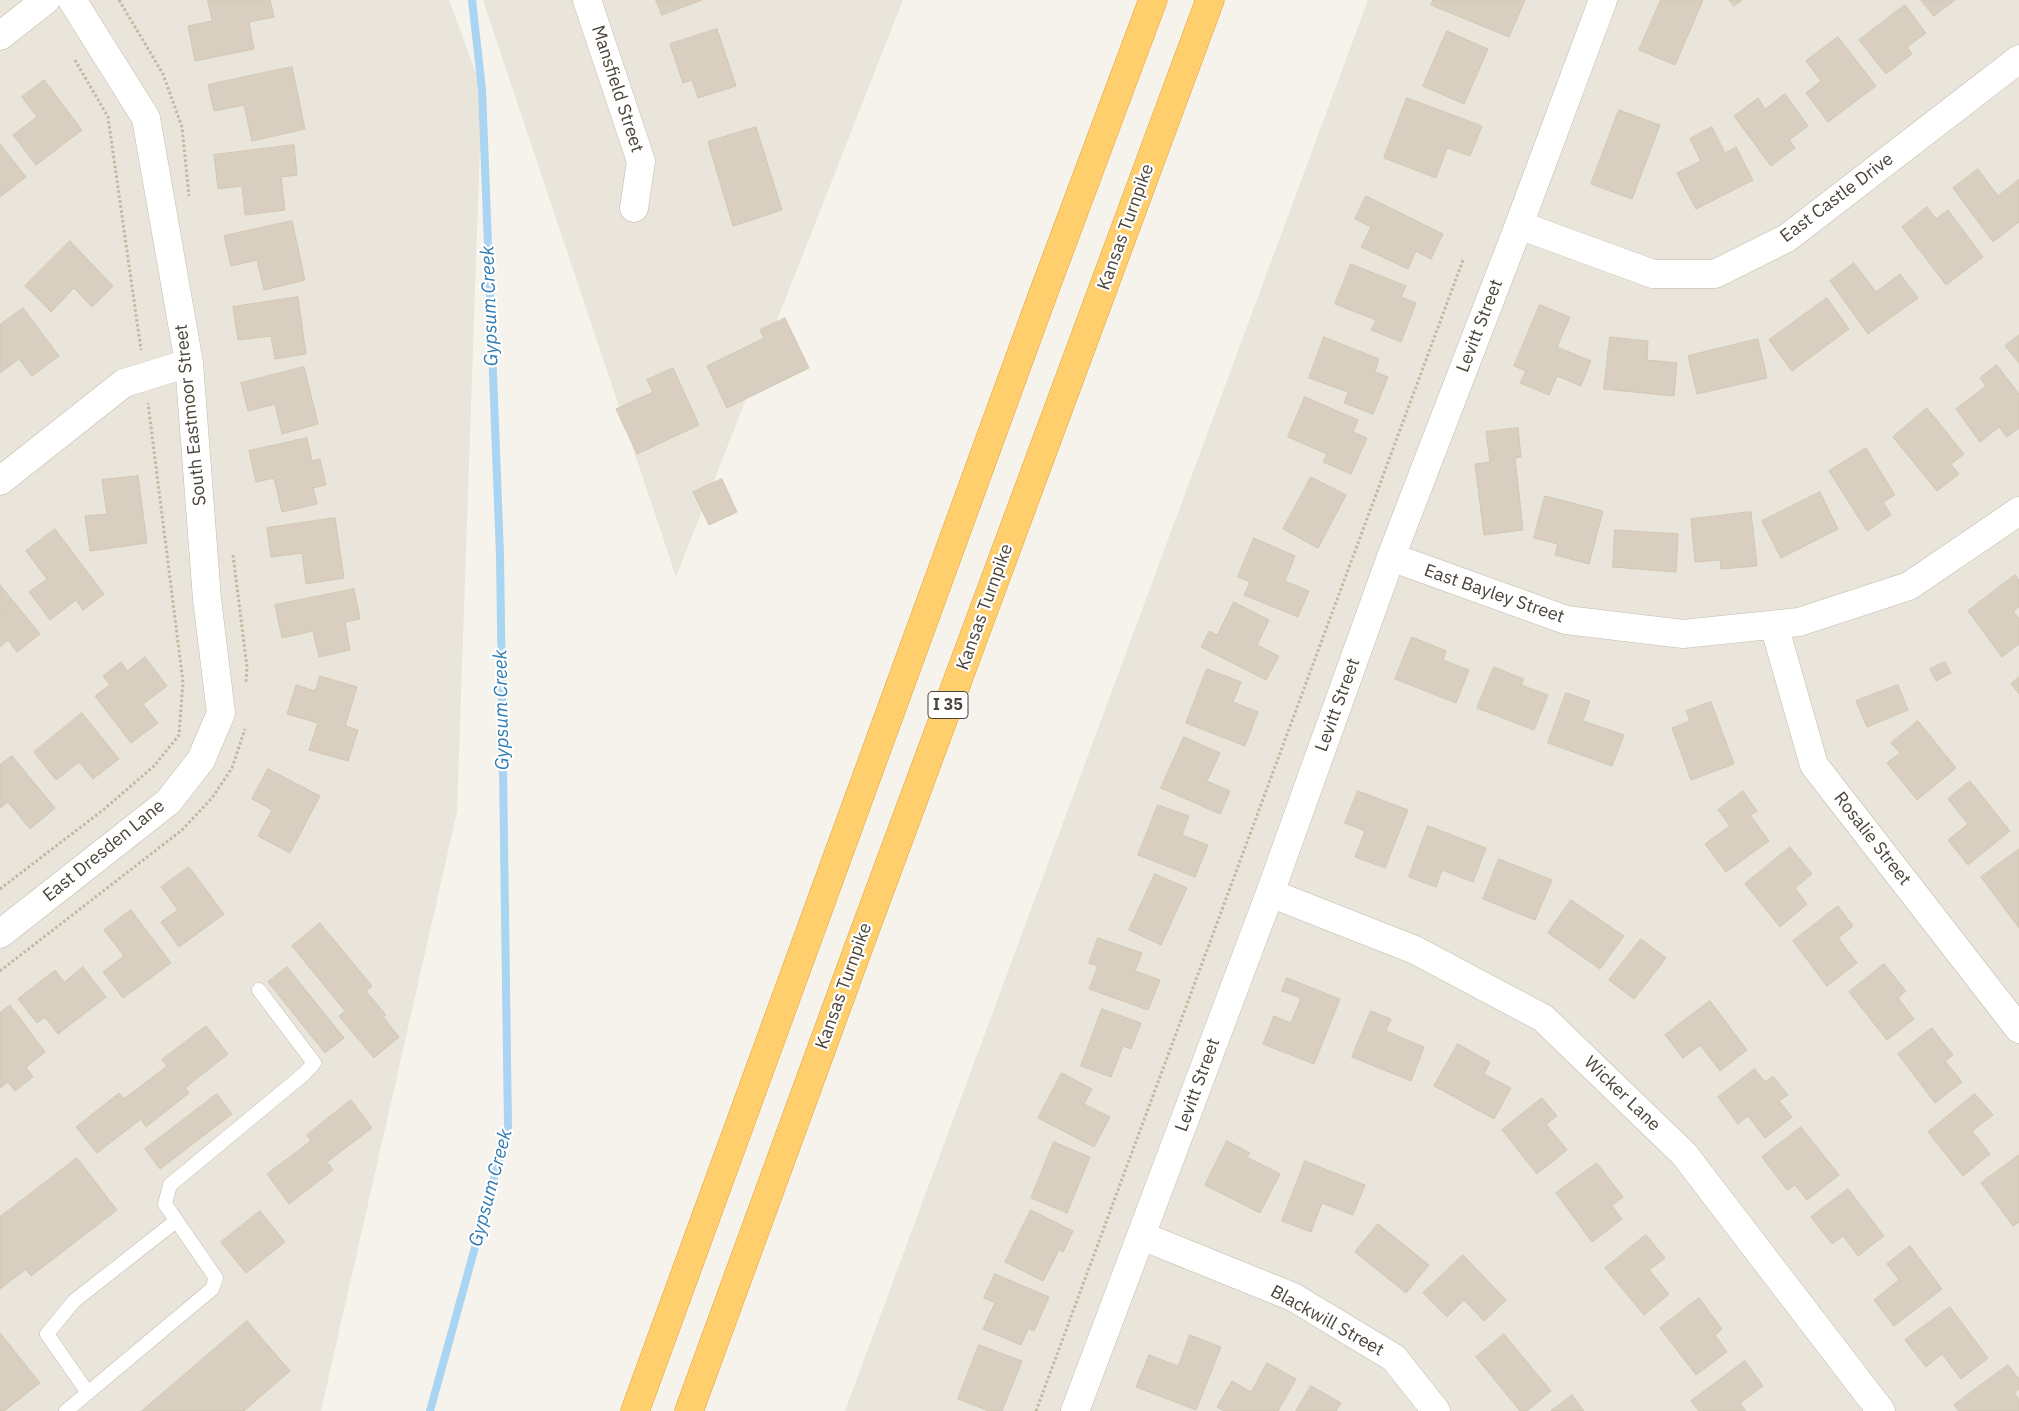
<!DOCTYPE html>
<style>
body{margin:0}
canvas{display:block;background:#f6f3ec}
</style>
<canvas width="2019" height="1411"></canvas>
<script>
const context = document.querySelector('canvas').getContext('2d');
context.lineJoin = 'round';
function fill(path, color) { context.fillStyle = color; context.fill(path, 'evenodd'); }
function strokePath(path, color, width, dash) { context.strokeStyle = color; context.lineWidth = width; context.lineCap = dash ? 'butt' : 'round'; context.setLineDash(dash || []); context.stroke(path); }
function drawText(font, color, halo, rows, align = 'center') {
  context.font = font + ' "IBM Plex Sans",sans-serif'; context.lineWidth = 4.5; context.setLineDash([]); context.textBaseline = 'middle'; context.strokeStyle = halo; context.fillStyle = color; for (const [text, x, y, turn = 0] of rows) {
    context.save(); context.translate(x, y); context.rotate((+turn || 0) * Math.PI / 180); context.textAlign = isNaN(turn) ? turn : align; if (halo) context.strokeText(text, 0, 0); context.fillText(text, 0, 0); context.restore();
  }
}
fill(new Path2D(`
 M0,0H449L482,89L457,812L321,1411H0Z
 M483,0H903L676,577Z
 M1368,0H2019V1411H845Z`), '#eae5da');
strokePath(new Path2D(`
 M430,1411L508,1127L500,555L482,89L472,0`), '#a9d4f2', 8);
const building = new Path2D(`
 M208,0H270L274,17L249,22L254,49L195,61L188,26L212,21Z
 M656,0H702L662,15Z
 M1433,0H1525L1509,37L1431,5Z
 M1661,0H1703L1675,65L1639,50Z
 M1729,0H1742L1734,6Z
 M1921,0H1955L1934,16Z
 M1905,5L1926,33L1907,47L1912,54L1886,74L1859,40Z
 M717,29L736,86L698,98L692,80L683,83L670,44Z
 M1447,31L1488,49L1464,104L1423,86Z
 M1838,37L1876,86L1828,122L1806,93L1821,81L1806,61Z
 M292,67L305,129L252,141L244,105L214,111L208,85Z
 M44,80L82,130L36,165L13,135L37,117L22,97Z
 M1785,94L1808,126L1789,140L1795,148L1771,166L1734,116L1758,98L1765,109Z
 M1407,98L1482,126L1470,156L1447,148L1436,178L1384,158Z
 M1619,110L1660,125L1632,199L1591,184Z
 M756,127L782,210L733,226L708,142Z
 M1712,127L1725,153L1736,147L1753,180L1696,209L1677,173L1701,161L1690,139Z
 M0,144L26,177L0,197Z
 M294,145L297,175L281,177L285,210L245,215L242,186L218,189L214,155Z
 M1978,169L1998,196L2019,179V222L1993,242L1953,188Z
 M1366,196L1443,234L1431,259L1416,251L1408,269L1361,247L1371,227L1355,219Z
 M1927,207L1936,219L1948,210L1983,257L1946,285L1902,227Z
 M292,221L305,280L264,290L257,260L231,266L224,236Z
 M70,241L113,286L92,307L74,288L51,312L25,286Z
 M1854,263L1876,292L1900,274L1918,298L1868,334L1830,281Z
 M1351,264L1406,286L1401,297L1416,303L1401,342L1371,330L1376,320L1335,304Z
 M298,297L306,354L275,359L271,336L238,340L233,307Z
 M1827,298L1849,329L1792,371L1769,340Z
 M1540,305L1570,317L1557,347L1591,361L1581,386L1557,376L1549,395L1520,383L1526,371L1514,366Z
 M23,308L59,356L32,376L19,359L0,373V325Z
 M785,318L809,368L727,408L707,366L764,338L760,330Z
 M2019,335V363L2005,346Z
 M1324,337L1379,359L1375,372L1388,377L1373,414L1344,403L1348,392L1309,378Z
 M1610,337L1648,341L1647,360L1677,363L1674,396L1604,389Z
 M1758,339L1767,378L1697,394L1688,356Z
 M1997,365L2019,394V428L2007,437L1999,427L1980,442L1956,409L1986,386L1980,378Z
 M304,367L318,424L282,434L275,404L248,411L241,383Z
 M673,368L699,425L637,454L616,409L653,392L647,380Z
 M1305,397L1358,420L1353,432L1367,438L1351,474L1323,462L1327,454L1288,437Z
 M1927,408L1964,454L1951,464L1959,474L1937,491L1893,437Z
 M1518,428L1521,457L1515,458L1523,530L1484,535L1475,464L1490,462L1486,432Z
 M307,438L312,461L320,459L326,485L313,488L317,504L282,512L274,478L256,482L249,451Z
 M1866,448L1895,495L1883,502L1891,515L1867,531L1829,471Z
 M138,476L147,543L90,551L85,516L107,514L102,480Z
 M1311,477L1346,495L1318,548L1283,529Z
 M722,479L737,512L709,525L693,492Z
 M1820,492L1838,529L1781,558L1762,521Z
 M1545,496L1603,511L1589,564L1555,555L1558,544L1534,538Z
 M1751,512L1757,566L1721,569L1720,560L1695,562L1691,519Z
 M335,518L344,578L306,584L302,553L271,557L267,528Z
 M55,529L104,594L83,610L76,600L50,620L29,592L47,579L26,551Z
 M1615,530L1678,534L1676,572L1613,567Z
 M1254,538L1295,556L1285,581L1309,591L1298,617L1244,595L1250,582L1238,577Z
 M2015,575L2019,580V607L2013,611L2019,619V644L2002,657L1968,611Z
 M0,585L40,634L17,652L8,640L0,647Z
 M354,589L360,619L345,622L350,650L319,657L313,631L282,638L275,605Z
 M1234,602L1269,620L1257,645L1279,656L1266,680L1201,647L1209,631L1217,635Z
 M1412,637L1446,651L1443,660L1469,670L1456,703L1395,679Z
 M145,657L167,686L143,704L158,723L131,743L95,696L110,685L103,676L121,662L127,671Z
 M1945,662L1951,673L1936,681L1930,669Z
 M1494,667L1524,679L1521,685L1548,695L1534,730L1477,708Z
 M1207,669L1241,682L1233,702L1258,712L1245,746L1186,723Z
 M320,676L357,687L345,726L358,730L348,761L309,750L318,723L287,714L296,685L315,691Z
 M2019,677V694L2011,684Z
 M1898,685L1908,710L1867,727L1856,701Z
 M1566,693L1590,701L1583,721L1624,735L1612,766L1548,743Z
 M1711,702L1734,764L1691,780L1672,728L1690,721L1686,711Z
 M82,713L119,759L93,779L79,762L56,780L34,752Z
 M1918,721L1956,768L1917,800L1887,763L1900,753L1891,743Z
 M1184,737L1220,753L1207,781L1230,791L1220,814L1161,788Z
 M12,756L55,808L30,829L8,802L0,808V765Z
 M268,769L320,796L290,853L258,836L272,810L252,799Z
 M1970,781L2010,831L1968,865L1948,840L1968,824L1948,799Z
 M1358,791L1408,810L1385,868L1355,857L1365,831L1345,823Z
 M1743,791L1757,811L1750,815L1769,841L1726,872L1705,844L1730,826L1718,810Z
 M1158,805L1189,816L1182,835L1208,845L1195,877L1138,855Z
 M1428,826L1486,848L1473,882L1442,870L1436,887L1409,877Z
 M1790,847L1812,874L1795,888L1807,904L1780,927L1745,884Z
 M2019,849V928L1981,877Z
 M1499,859L1552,880L1535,920L1483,899Z
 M189,867L224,914L179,947L161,922L178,910L161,887Z
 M1155,874L1187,888L1161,945L1129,930Z
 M1571,900L1624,936L1600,969L1548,933Z
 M1838,906L1853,926L1838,938L1857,963L1827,986L1793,941Z
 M131,910L171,963L123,998L103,972L124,956L104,930Z
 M320,923L372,986L366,991L386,1015L383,1017L399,1037L374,1058L339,1016L345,1011L292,946Z
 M1098,938L1142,953L1135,971L1160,980L1148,1010L1089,989L1098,966L1089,963Z
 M1641,939L1666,958L1634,999L1609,980Z
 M1884,964L1906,991L1898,998L1914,1019L1887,1040L1849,992Z
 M83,967L106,997L58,1034L45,1017L37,1023L18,999L55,970L64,982Z
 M287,967L344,1038L325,1053L268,982Z
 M1287,978L1340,999L1314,1064L1263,1044L1274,1016L1291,1023L1301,998L1282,991Z
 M1710,1001L1747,1050L1720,1071L1700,1045L1683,1058L1665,1035Z
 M10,1005L45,1052L26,1067L33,1077L15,1091L8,1082L0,1088V1013Z
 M1102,1009L1141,1023L1131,1049L1123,1046L1111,1077L1081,1066Z
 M1371,1011L1391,1019L1386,1031L1424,1047L1411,1081L1352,1057Z
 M206,1026L228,1054L185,1088L189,1093L146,1127L141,1119L97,1153L76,1127L119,1093L124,1099L167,1066L162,1060Z
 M1932,1028L1953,1055L1945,1061L1962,1082L1935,1103L1898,1054Z
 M1458,1044L1490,1062L1484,1074L1511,1088L1494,1119L1434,1086Z
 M1755,1069L1765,1082L1773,1076L1788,1095L1779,1101L1792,1117L1765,1138L1748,1116L1738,1124L1718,1097Z
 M1062,1073L1092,1089L1084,1104L1110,1117L1094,1147L1038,1118Z
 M217,1094L232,1114L160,1169L145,1149Z
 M1975,1094L1993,1115L1972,1131L1990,1154L1963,1176L1928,1132Z
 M1542,1098L1557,1116L1546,1124L1567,1150L1537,1174L1502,1130Z
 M351,1100L372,1128L327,1162L333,1170L289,1204L267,1174L311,1141L307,1135Z
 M1801,1127L1839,1175L1807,1200L1795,1185L1787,1190L1762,1157Z
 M1227,1141L1250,1153L1247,1157L1280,1174L1260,1213L1205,1185Z
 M1054,1142L1090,1157L1067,1213L1031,1198Z
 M2019,1155V1222L2013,1226L1981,1183Z
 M77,1158L117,1210L31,1276L26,1269L0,1289V1217Z
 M1305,1161L1365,1185L1353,1215L1322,1203L1311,1232L1282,1221Z
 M1597,1163L1623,1197L1612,1206L1622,1219L1592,1242L1556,1193Z
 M1848,1189L1884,1236L1858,1256L1843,1236L1832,1244L1811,1217Z
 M1031,1210L1073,1231L1063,1252L1059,1250L1043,1281L1005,1262Z
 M260,1211L285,1242L246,1273L221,1242Z
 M1378,1224L1429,1265L1406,1293L1355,1252Z
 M1646,1235L1665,1258L1649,1270L1669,1294L1644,1315L1605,1268Z
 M1910,1246L1942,1289L1894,1326L1874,1300L1899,1280L1887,1264Z
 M1463,1255L1506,1300L1484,1321L1464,1300L1447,1317L1423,1293Z
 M995,1274L1049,1297L1034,1331L1028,1329L1021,1345L983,1329L995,1303L984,1298Z
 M1699,1298L1722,1329L1715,1335L1727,1352L1696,1375L1660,1328Z
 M1950,1307L1988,1358L1961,1379L1942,1354L1926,1367L1905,1340Z
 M247,1321L290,1371L244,1411H142Z
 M0,1333L40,1383L4,1411H0Z
 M1504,1334L1551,1391L1527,1411H1520L1476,1357Z
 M1190,1335L1221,1347L1196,1410L1136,1387L1149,1355L1178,1366Z
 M979,1345L1022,1361L1002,1411H989L958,1399Z
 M1745,1361L1763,1386L1740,1403L1746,1411H1699L1691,1401Z
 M1267,1363L1296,1379L1278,1411H1224L1217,1407L1232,1381L1251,1392Z
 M2008,1365L2019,1379V1389L2014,1393L2019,1400V1411H1959L1954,1405Z
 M1311,1386L1341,1403L1336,1411H1296Z
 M1572,1395L1584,1411H1551Z`);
fill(building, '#d8cfc1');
strokePath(building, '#d3c7b4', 1);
const service = new Path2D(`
 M88,1393L47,1334L74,1301L176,1221
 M66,1411L212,1289L216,1278L165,1204L170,1185L304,1074L314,1063L259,990`);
const minor = new Path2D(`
 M587,0L641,161L634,208
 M0,36L46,0
 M1519,225L1653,274H1715L1787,238L2019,59
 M0,481L124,383L189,363
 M1391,557L1566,620L1683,634L1799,622L1909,586L2019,511
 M1774,625L1814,765L2019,1029
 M1270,893L1415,950L1543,1018L1684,1154L1881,1411
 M0,934L168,802L201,760L221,713L207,599L189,363L146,118L72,0
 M1142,1236L1293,1297L1394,1358L1436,1411
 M1075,1411L1270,893L1391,557L1519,225L1603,0`);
const motorway = new Path2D(`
 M635,1411L1043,294L1153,0
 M689,1411L858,949L1210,0`);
strokePath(service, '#c2bbae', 15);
strokePath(minor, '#c2bbae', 29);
strokePath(motorway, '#e0a43c', 29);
strokePath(new Path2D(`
 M119,0L163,74L182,127L189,196
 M75,60L108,117L141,350
 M233,555L247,667L246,683
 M0,889L103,810L154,766L179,735L183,682L148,403
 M0,971L182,830L212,798L232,768L245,729
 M1036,1411L1463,260`), '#c4b79f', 3, [2.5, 2.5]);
strokePath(service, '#fff', 14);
strokePath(minor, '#fff', 28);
strokePath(motorway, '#ffcf6e', 28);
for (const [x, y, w] of [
 [948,705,40]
]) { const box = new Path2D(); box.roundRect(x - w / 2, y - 13.5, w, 27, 4); context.fillStyle = '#fff'; context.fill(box); strokePath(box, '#4b4439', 1); }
drawText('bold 16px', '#4b4439', null, [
 ["I 35",948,705]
]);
drawText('18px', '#4b4439', '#fff', [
 ["Mansfield Street",617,89,72],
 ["East Castle Drive",1837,198,-37],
 ["Kansas Turnpike",1126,227,-70],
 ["Levitt Street",1480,326,-69],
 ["South Eastmoor Street",191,415,-96],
 ["East Bayley Street",1494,594,19],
 ["Kansas Turnpike",985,607,-70],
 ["Levitt Street",1338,705,-70],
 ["Rosalie Street",1872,839,52],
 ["East Dresden Lane",104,851,-39],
 ["Kansas Turnpike",844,986,-70],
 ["Levitt Street",1198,1085,-70],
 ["Wicker Lane",1622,1094,44],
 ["Blackwill Street",1327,1321,29]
]);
drawText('italic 19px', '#2e7ab2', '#fff', [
 ["Gypsum Creek",490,306,-92],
 ["Gypsum Creek",502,710,-91],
 ["Gypsum Creek",491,1188,-75]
]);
</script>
